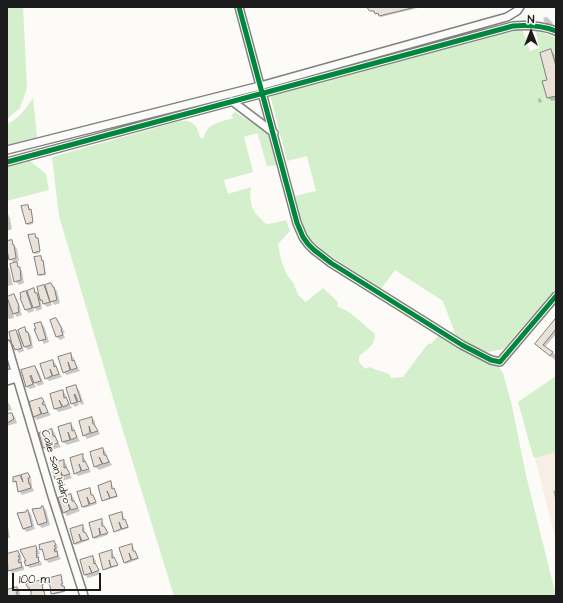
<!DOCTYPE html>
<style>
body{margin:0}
#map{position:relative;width:563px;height:603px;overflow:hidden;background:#fcfbf8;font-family:"Architects Daughter",sans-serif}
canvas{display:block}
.frame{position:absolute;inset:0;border:8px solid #1c1c1c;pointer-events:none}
.north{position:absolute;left:511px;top:12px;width:40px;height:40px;-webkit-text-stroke:3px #fdfcf7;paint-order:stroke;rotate:0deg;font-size:11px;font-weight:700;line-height:16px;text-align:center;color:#1c1c1c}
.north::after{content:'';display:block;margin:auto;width:14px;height:18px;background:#1c1c1c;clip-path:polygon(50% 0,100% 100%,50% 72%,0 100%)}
.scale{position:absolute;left:12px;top:573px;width:89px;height:18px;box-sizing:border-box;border:2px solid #1c1c1c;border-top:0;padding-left:5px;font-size:12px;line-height:14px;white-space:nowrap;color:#1c1c1c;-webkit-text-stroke:3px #fdfcf7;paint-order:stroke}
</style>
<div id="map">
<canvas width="563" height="603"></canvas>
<div class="frame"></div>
<div class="north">N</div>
<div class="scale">100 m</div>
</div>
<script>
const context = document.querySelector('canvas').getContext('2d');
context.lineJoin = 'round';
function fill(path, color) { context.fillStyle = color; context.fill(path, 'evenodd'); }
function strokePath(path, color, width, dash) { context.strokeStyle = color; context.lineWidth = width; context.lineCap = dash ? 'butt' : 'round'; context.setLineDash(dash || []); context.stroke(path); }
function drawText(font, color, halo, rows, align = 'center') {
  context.font = font + ' "Architects Daughter",sans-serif'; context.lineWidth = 3; context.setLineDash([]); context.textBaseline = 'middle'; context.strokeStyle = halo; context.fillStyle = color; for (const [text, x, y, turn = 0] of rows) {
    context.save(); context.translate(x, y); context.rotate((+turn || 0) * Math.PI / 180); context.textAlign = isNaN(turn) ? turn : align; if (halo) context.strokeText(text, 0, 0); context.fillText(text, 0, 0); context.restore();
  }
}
fill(new Path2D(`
 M556,452V541L535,458Z`), '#f7efe6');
fill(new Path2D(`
 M7,7H23L27,88L20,108L7,119Z
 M522,29L530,51L539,48L536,31L556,37V288L504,349L488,352L477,348L456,336L443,301L395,270L381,289L322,250L308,237L302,223L295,196L316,191L307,156L287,161L269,91Z
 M33,98L37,137L30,143L7,147V124C18,120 27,107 33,98Z
 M235,112L268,132L278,165L267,166L258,135L257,133L244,137L253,172L224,180L228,194L251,187C249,194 251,207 255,213C258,217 262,218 264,223L269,224L286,220L290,231L278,244L281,260L287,275L294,284L298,295L306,302L323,288L338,302L337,306L349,312L375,334C376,345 366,350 359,356V362L365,369L369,367L389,374L391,378L403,377L427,345L432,343L439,335L465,351L497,365L503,373L512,406L526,475L556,596H174L116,408L59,216L52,157L180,121C193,119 198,126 200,138H204C206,123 221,122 233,118L231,115Z
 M24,156L46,174L49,190L7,201V159Z
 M556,376V452L535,458L533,456L518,402Z`), '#d3efcb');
fill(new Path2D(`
 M367,7H422L381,17Z
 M547,17L552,22L554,27L550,28L545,23L543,18Z
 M550,51L554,54L556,61V100L552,101L548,98Z
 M540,98L542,102L539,103L538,99Z
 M28,206L32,212L33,224L28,225L27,224Z
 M7,212L10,218L12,229L7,231Z
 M35,235L39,240L40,253L35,254L34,252Z
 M11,241L17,249L19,261L15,262L22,271L24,283L19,285L15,281V264L10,259L7,246V242Z
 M40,257L44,263L46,275L40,276L39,275Z
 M7,267L9,268L13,285L7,286Z
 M51,284L57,291L60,303L55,305L51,301L52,305L47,307L44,304L39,293L43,286L47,290Z
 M34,290L40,297L42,309L37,311L33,306L34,311L29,313L26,310V292L30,296Z
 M13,296L17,299L21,310H20L22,315L17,317L13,312L14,318L9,319L7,317V299L10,302Z
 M56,319L59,322L65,333H63L65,338L60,340L57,337Z
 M556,320V334L545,347L556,355V361L536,344Z
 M40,323L44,326L49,342L44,344L40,338Z
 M25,329L31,336L33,348L28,350L22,344L24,351L19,353L16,349V331L22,337Z
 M71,355L74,358L75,363L80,371L67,375L63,372Z
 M53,361L56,364L57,369L62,377L49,381L46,378L42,364Z
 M34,367L38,370L44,384L38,386L33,381L36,387L30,389L26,386L22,371Z
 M75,387L79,390L84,404L82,405L77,400L79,405L75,407L72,404L67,389Z
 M63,391L66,395L67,399L72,408L59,412L55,409L51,395Z
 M42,399L45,402L46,405L44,406L51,415L37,420L34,417L30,403Z
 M9,403L12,410L7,411V404Z
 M12,414L15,417L17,423L7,426V415Z
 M92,418L95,421V426L100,434L87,439L84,435Z
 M71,424L74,428L75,433L80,441L67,445L63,442L59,428Z
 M52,430L55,433L56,438L61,447L48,451L44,448L40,434Z
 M103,449L106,452L107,457L112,465L99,470L95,467L91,453Z
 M82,456L85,459L86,464L91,472L78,476L75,473Z
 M63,461L67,465V469L72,478L59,482L56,479L52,465Z
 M28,474L31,477L32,487L34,491L22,495L19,491L18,485L14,481L20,476L24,479Z
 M111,483L113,487L112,488V490L115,491L118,497L104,501L103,500Z
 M90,489L92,493L91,494L92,496L94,497L97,504L84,508L82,507Z
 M556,490V502L553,491Z
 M71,495L74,498L75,503L80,511L67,516L64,512L60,498Z
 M43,507L46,510L50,525L42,528L39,525Z
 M28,511L31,514L35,529L27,532L23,529Z
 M122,514L124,518L123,519L124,521L126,522L129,528L116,532L114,531Z
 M101,520L104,524L102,525L103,527L108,535L95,539L94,538Z
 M7,522L10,538H7Z
 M83,526L85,530L84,531V533L86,534L89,540L76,545L75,543Z
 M54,542L57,545L58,548L57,549L58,552L57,553L61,559L49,563L46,560L44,552L41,549Z
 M132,545L134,549L133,550L134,552L136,553L139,559L126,564L125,563Z
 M36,547L39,551L40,554H38L40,558H38L41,562L42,565L30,568L26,565V557Z
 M18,552L21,556L22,559H21L22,563H20L24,567V570L12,573L9,570L7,555Z
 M112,552L114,556L113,557V559L115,560L118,566L105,570L104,569Z
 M93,557L96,561V565L101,574L88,578L85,575L81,561Z
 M61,576L63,581H62L63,585H62L65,592L53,595L51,586Z
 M16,588L20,592V595L7,596V591Z`), '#0003');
const building = new Path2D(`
 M367,7H416L379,16L378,13L375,14L374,11H370Z
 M551,49L556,66V96L547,98L542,81L547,80L540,53Z
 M28,205L29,210L31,209L33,222L26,224L21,206Z
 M35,234L36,238H38L40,251L33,253L28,235Z
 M12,240L13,245H14L16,258L9,260L7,250V241Z
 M41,256L42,261L43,260L45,274L38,275L34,257Z
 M17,262L18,267H20L21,280L14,282L10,264Z
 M51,283L53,287H54L57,300L50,302L45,285Z
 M44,285L50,302L43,304L42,300H40L37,287Z
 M34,288L35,293H37L40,306L33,308L27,291Z
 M26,291L32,308L25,310L20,298H21L20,293Z
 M14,294L19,306L18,307L19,312L13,314L7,297Z
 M56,318L62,329L61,330L63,335L56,337L50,320Z
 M556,318V329L543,345L553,352L550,356L535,344Z
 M41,322L46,339L39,341L34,329H36L34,324Z
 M25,327L26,332H28L31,345L24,347L18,330Z
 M16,330L22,348L15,350L13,345H12L9,332Z
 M71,353L72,361L74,360L77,368L71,370L68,362L70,370L63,373L58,357Z
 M53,360L54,367L56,366L59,374L53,376L50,369L52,376L45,379L40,364Z
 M35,366L41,381L34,383L31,375L30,376L33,384L26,387L21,370Z
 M76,385L81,401L78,402L75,394L74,395L77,402L71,404L66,388Z
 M63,390L64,398L66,397L69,404L63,407L59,400L62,407L54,409L50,394Z
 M42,398L44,402L42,403L43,405H45L48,412L42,414L39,407L41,414L33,417L29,402Z
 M12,413L14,419L7,423V414Z
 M92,417L93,424H94L98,431L91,433L89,426L90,433L83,436L79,421Z
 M71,423L72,431L74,430L77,437L71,440L68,432L70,440L62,442L58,427Z
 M52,429L53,436H55L58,443L52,445L49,438L51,446L43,448L39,433Z
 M103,448L104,455H106L109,462L103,464L99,457L102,464L94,467L90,452Z
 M83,454V462L85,461L89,469L82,471L79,464L81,471L74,474L70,458Z
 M64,460V468L66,467L70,474L63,476L60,470L62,477L55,479L51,464Z
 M28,473L30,477L28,478L29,484H30L31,488L18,492L16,481L13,482V477L20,475L23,482L21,475Z
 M111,481L112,489L114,488L117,496L110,498L107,491L110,498L102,501L98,486Z
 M90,488L91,495H93L96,502L90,504L87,497L89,505L82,507L77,492Z
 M71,494L72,501H74L78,508L71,510L68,503L70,510L63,513L58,498Z
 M43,506L47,522L38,525L32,509L41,508V507Z
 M28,510L32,526L23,529L17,513L26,512V511Z
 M122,512L123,520L125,519L128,527L122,529L119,522L121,529L114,532L109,516Z
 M102,519V526H104L108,533L101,535L99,528L100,535L93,538L89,523Z
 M83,525V532H85L89,539L82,541L79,534L81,541L74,544L70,529Z
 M54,541L56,545L54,546L56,549H54L55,552L57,551L58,556L45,560L43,552L42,549L40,550L39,545Z
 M132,544L133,551H135L138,558L132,560L129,553L131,560L124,563L119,548Z
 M36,546L37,551H36L37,555H36L37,558L38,557L39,562L26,566L24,561H26L20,550Z
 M112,550V558L114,557L118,565L111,567L109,560L111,567L103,570L99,554Z
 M18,551L20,556H18L20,559L18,560L19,563L21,562L22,567L8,571L7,554Z
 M93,556L94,564L95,563L99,570L92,573L89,566L92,573L84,575L80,560Z
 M61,575L62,579L61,580L63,583L61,584L62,586H64L65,591L51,594L50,586L48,583H47L46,579Z
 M42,580L43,585H42L43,588L42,589L43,591H44L45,596H31V591L29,588H28L26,584Z
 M17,587L18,592H16L18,596H7V590Z`);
fill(building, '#eae1d9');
strokePath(building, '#81807f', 1);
const minor = new Path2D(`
 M239,7L297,223L303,237L308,244L314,250L331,263L462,345L491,360L500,362L556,296
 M232,101L274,133
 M7,150L260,86L507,17L517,11L520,7
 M7,162L513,26C527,25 543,26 556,31
 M7,344L52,496L84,596
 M7,374L15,372
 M7,381L17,378`);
strokePath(minor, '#81807f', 10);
strokePath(minor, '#fbfbf9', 7);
strokePath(new Path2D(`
 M239,7L297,223L303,237L308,244L314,250L331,263L462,345L491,360L500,362L556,296
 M7,162L513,26C527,25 543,26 556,31`), '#00873e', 5);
drawText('11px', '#1c1c1c', '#fdfcf7', [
 ["Calle San Isidro",55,467,73]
]);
</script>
